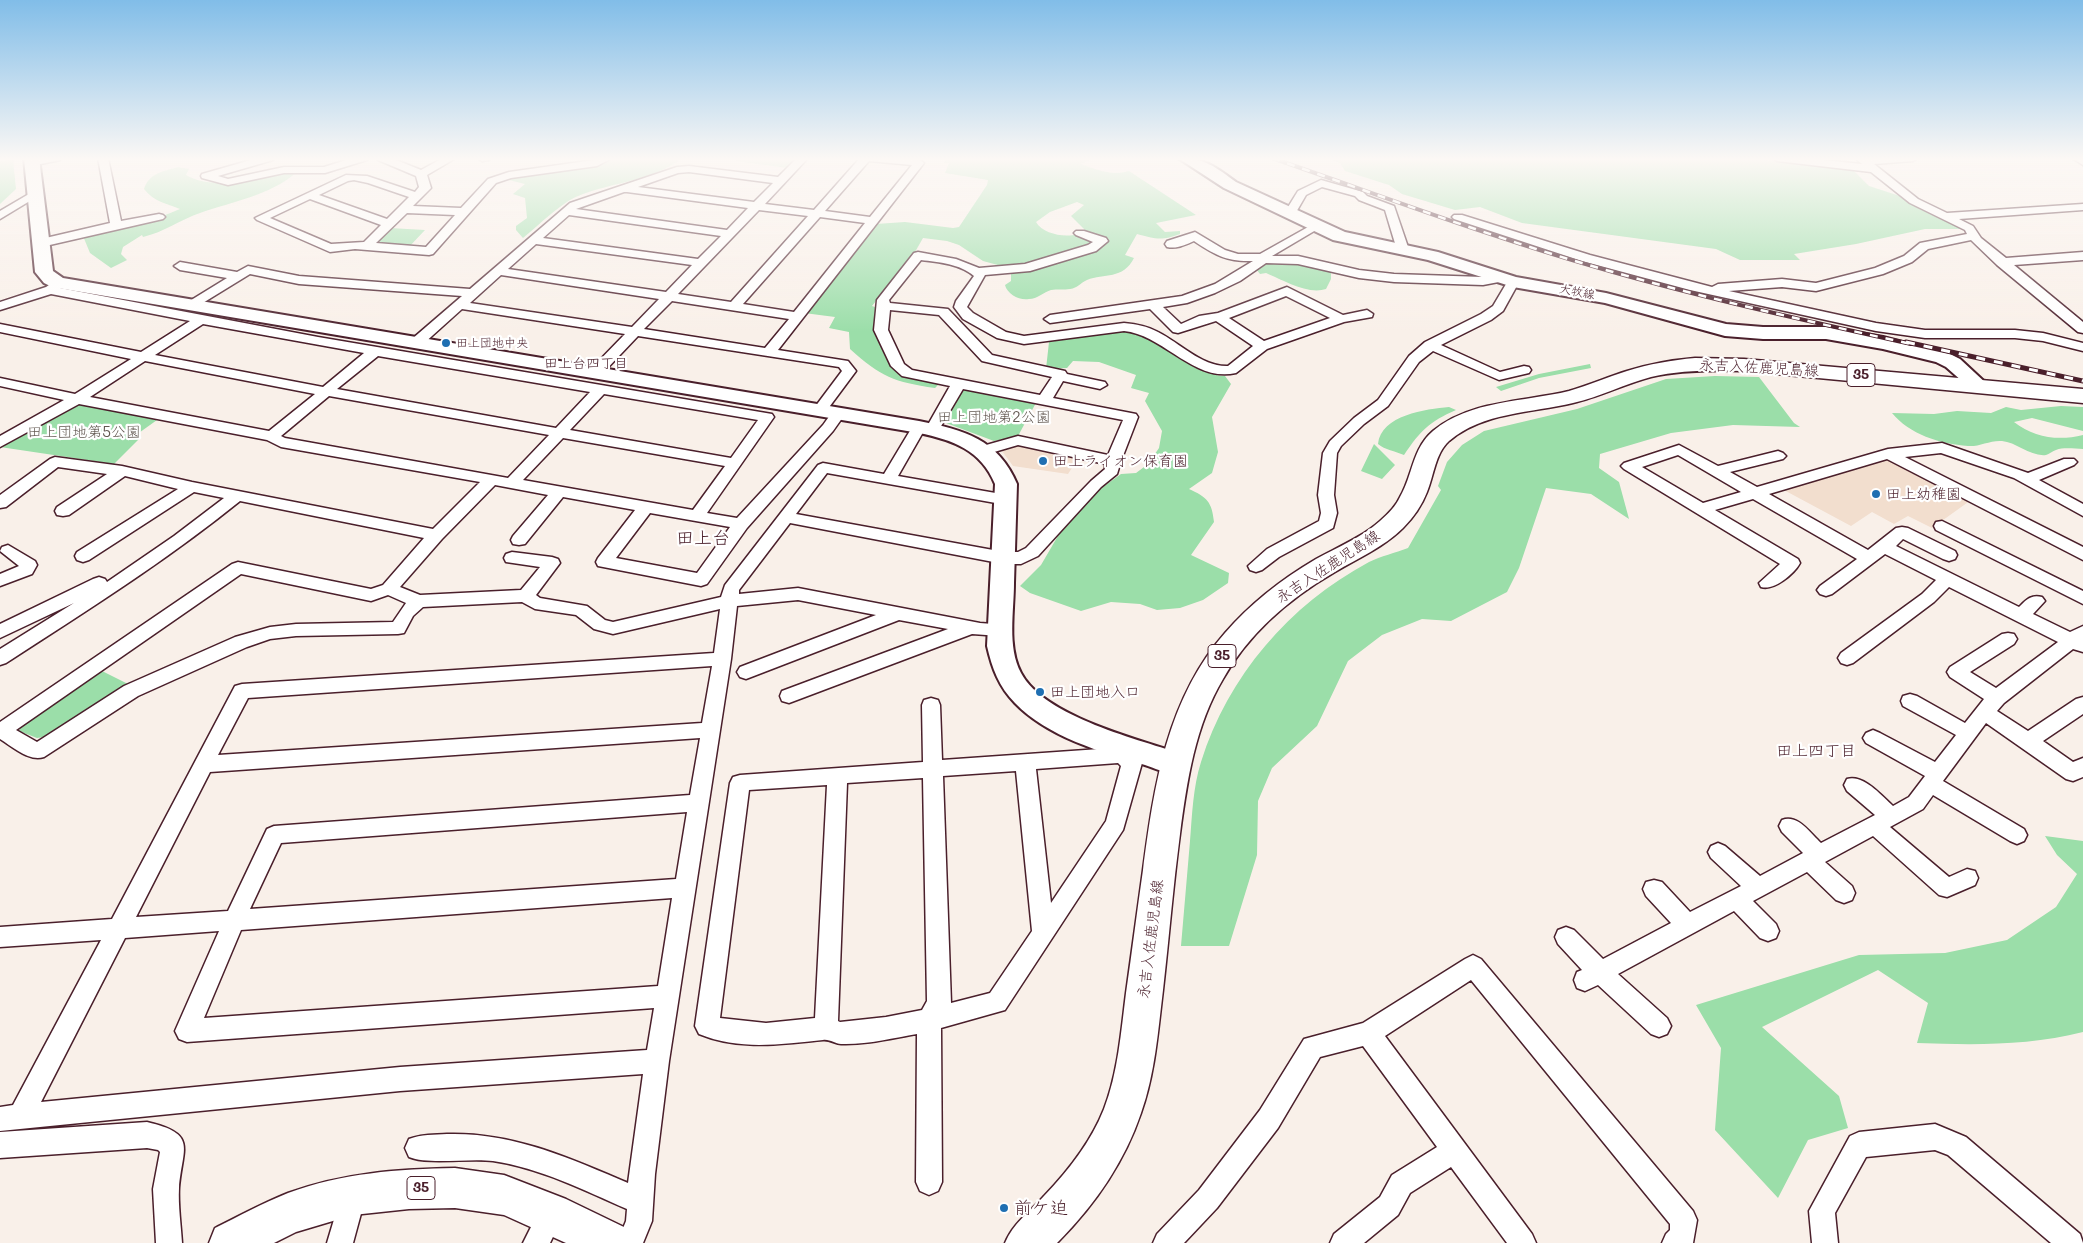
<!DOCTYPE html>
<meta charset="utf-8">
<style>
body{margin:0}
canvas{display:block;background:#f9f0e9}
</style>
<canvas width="2083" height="1243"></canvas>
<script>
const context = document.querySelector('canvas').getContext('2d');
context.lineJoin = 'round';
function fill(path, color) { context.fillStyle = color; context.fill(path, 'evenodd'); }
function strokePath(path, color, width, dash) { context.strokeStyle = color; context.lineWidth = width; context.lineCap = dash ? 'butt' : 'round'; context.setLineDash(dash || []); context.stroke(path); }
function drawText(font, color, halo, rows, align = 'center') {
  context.font = font + ' Mali,"Klee One",sans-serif'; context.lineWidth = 4.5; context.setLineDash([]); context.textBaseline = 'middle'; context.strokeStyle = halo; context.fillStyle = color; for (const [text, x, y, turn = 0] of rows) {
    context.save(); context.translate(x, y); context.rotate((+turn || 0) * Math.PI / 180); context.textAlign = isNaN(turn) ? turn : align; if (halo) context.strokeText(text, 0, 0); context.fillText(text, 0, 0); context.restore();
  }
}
fill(new Path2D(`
 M1018,443L1079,457L1068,474L1013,466L999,447Z
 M1883,458L1895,460L1971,500L1932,528L1908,516L1894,524L1872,512L1851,526L1782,489Z`), '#f2dece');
fill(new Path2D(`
 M613,158H682C653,181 612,182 578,196C561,203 539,225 523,238L516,230V226L527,218L525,198L513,194L525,184L505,179L599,164Z
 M740,158H798L788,168L736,161Z
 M947,158H1093L1081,164C1098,170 1111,176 1129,171L1196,215L1156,223L1165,232L1180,231V234C1162,241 1155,239 1137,234L1125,255L1134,258C1123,280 1104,273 1087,280C1080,283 1078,288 1070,289C1064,290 1057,289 1051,290C1044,292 1037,299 1029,299C1020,301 1007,294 1005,285L1011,281V272L1107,241L1090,235L1071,216L1084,205L1077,202L1050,212L1036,222C1043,234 1065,238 1077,234L1092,241L1091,245L1017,267H1005L983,261L959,245L947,241L923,238L915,252L872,306L878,308L875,330L893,368L903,376L940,383L935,388C894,382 881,377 850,349L849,332L829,328L835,317L804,313L876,224L905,222L953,228L959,227L987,185L988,180L945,173L949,163H944Z
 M1328,158H1748L1853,170L1869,186L1906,198L1962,229H1925L1856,244L1794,254L1800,260H1740L1716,249L1522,223L1480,207L1455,210L1402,194L1389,185L1345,171L1340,163Z
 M13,159L16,189L0,204V161Z
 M178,167L189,169L186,175C222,195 260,169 297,172C269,196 234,201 200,213C180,220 164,232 143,237L142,235L123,247L121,254L127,260L111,268L90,253L83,236L158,218L180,209C166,203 154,202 144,189C149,173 164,171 178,167Z
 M390,228L425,230L409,247L380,244L377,241Z
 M1266,263H1301L1331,270V279L1326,289C1308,295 1283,280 1266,273L1260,274L1256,269Z
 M1125,330H1131C1144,336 1158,341 1170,348C1187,358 1205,376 1225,376L1231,384L1212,417L1218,452L1212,473L1189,489C1207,497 1212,502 1214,522L1191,555L1229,573L1228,583L1203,600L1180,608L1157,610L1140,604L1111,602L1081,611L1030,593L1020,586L1041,565L1062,529L1100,489L1121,474L1136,473L1148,464L1159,448L1162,431L1145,401L1149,393L1131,388L1136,375L1099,362L1073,361L1067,368L1046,369L1049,342Z
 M1590,364L1591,368L1539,378L1501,391L1496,387L1539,374Z
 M1715,376L1759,377L1794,423L1800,427L1733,425L1671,433L1600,454L1599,468L1619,482L1629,519L1591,494L1546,488L1519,568L1507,592L1451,621L1422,619L1382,635L1348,661L1317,726L1272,768L1258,801L1257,855L1229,946H1181C1184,911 1187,876 1190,841C1192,815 1193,787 1201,762C1228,676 1289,605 1369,562C1381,556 1395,553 1408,548L1441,490L1438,486L1447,462L1462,445L1484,431L1577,409L1666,379Z
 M971,387L1037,401L1018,436L994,441L946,423L944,420L962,390Z
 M81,404L157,420L136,435L141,437L114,464L0,447L69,407Z
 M2061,406L2083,407V431L2032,418L2014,422C2034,438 2059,441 2083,435V449C2075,449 2064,447 2056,450C2053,451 2049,454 2046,455C2031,457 2016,442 2002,441C1990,440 1979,447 1968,446C1940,444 1909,434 1892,413L1934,414L1957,411L1991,413L2006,407L2021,410Z
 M1449,407L1456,410C1429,422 1421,430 1404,455C1395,451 1385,450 1378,444C1381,415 1426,409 1449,407Z
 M1374,444L1395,465L1382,479L1361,471Z
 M100,670L132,686L51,736L37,738L19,731L22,723Z
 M2045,836L2083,841V1032C2028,1046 1973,1045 1917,1043L1928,1003L1878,970L1762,1027L1839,1096L1848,1128L1808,1140L1778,1198L1715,1130L1721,1048L1696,1005L1859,955L1945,953L2007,940L2056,907L2077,874L2057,855Z`), '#9bdea9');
const street = new Path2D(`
 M41,158H61L60,160L31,166L26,163L27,161Z
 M98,158H108L121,221L159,214L163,215L165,217L163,219L41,247L37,246L35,243L37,240L110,223Z
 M258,158H274L273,160L218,176L228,179L284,167H324L353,158H368L367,160L325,173H284L228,185L202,178L201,176L202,174Z
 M377,158H391L421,170L443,158H456L427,175L431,188L413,206L461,208L488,179L509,172L594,160L599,158H612L597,166L511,178L496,183L433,254L429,255L355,249L330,252L257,220L255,218L346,175L367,176L415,192L419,187L416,176L378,160ZM354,180L368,183L409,197L387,219L319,195L348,181ZM310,199L381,225L364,242L331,244L270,218ZM407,213L455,215L426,247L376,243Z
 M477,158H490L489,160L482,161Z
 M797,158H808L765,204L814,210L860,158C875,158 915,154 924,163L778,350L848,361L856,371L824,414H814L812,411L842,371L839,367L638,336L600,376H590L588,373L590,370L625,334L462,309L422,345H412L410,342L412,339L462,296L299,284L250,274L193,309L188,308L187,305L188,302L227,278L180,270L174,266L180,262L237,272L248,266L299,276L470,289L570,203L677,167L689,166L778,177ZM869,161L912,165L870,217L825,211ZM689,172L773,183L754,202L638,187L678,173ZM624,192H627L748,208L727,230L576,209ZM759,210L808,216L731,302L678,294ZM569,215L721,236L698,259L543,238ZM820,217L865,223L794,312L743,304ZM536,244L692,265L666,292L508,269ZM501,275L659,299L632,327L470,303ZM672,301L789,319L765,348L644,329Z
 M1772,158H1804L1862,164L1855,158H1918L1913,161L1874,164L1918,199L1947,213L2083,204V210L1959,219L1973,226L1981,238L2006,258L2083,252V260L2014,265L2083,322V333L2078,332L1997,265L1971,240L1928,249L1912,262L1883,274L1816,291L1782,287L1729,291L1876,323L1925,330H2015L2043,333L2083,343V351L2043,341L2015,338H1925L1876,331L1690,290L1582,261L1454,219L1452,217L1454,215H1462L1590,255L1712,287L1718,284L1782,279L1816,283L1875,268L1904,256L1920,243L1967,234L1965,230L1910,203L1871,172L1777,161Z
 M2072,158H2083V165Z
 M1321,180L1363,192L1367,196L1394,206L1409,250L1407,253H1399L1397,250L1385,210L1359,200L1355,196L1322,187L1306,195L1295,214H1287L1285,212L1298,191Z
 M34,191L40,194L38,196L0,219V211Z
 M1317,222L1321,223L1323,225L1321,227L1272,256H1298L1359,270L1394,274L1483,277L1500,274L1506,278L1504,281L1483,285L1394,282L1359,278L1298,264L1266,263L1240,281L1215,293L1187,303L1163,307L1181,324L1199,316L1218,313L1287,287L1343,315L1367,310L1373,314L1372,317L1344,322L1267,349L1236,373C1194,383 1164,335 1124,331L1024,344L997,338L963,319L954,307L956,301L974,276C960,264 939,262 921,260L889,300L890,303L948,309L992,355L1065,371L1067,374L1105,382L1107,385L1100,389L1063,381L1053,398L1131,413L1136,414L1138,417L1121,461L1117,474L1101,487L1038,556L1021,564H1004L790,523L739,590V594L798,588L980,623L1006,625L1009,630L1006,635L1000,636L972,634L789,703L782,701L780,696L782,691L948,629L899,620L746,679L740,677L737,672L740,667L876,615L798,600L737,606L731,659L669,1061L655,1174L652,1221L643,1243H617L626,1221L627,1209C583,1190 540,1168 493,1161C469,1158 428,1165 409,1157L405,1148L409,1139C421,1134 434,1135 447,1134C512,1132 570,1158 628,1183L643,1074L400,1091L0,1131V1107L13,1105L101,940L0,947V927L112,919L235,686L242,684L714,653L720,609L613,634L594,629L576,615L535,609L522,602L423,607L413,616L404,633L398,634L296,636L270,639L247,647L138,696L44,757C29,762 13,747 0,739V722L232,564L238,562L371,589L383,585L424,538L240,501C166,561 86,611 6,663L0,665V649L74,603L0,638V624L93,579L99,577L105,579L107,582L174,536L224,498L194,492L89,560L83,562L77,560L75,556L77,552L178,489L125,476L69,515L63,516L57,515L55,511L57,507L107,474L58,467L6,507L0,508V495L50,459L55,457L122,466L192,482L433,529L480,482L281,447L267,440L79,404L0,447V436L64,400L0,386V378L75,394L131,359L0,332V324L141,352L190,321L51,294L0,310V302L46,287L58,279L64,283L60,288L318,337L772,414L774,417L707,513L737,518L823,425L833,411H843L845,414L833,431L747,528L707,584L701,586L598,566L596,562L598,558L635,510L563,497L525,544L519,545L513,544L511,540L513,536L548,495L495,485L442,539L400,587L420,595L521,590L540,567L506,562L504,558L506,554L512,552L552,557L558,559L560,563L536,595L540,598L587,606L605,620L613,622L721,597L725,585L818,465L823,463L884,474L914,424H924L926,427L898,476L1007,495L1013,496L1015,500L1013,504L1007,505L827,473L796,514L1004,552H1018L1026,548L1091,481L1105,469V464L1018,445L984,455L979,453L977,450L979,447L1018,436L1108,455L1123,420L963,389L937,433H927L925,430L950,386L902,376L891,366L874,330L877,300L914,253L918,252L956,259L979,268L1025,264L1088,245L1093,242L1076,235L1074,233L1076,231H1084L1106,238L1108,241L1096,251L1030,271L985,275L967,307L973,313L1006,332L1024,336L1124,323C1136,324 1147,326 1158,332C1180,343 1202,367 1228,366L1253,346L1216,321L1178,333L1173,332L1150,309L1050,323L1044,319L1050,315L1182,296L1215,284L1253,261C1227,262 1215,255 1194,241C1185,245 1177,249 1167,247L1165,244L1167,241L1195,232L1225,250L1238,254H1260ZM1286,296L1330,318L1264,341L1229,318ZM890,310L939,315L982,361L1052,377L1040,395L912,370L904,364L888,330ZM203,324L364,353L323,387L155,355ZM378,356L590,392L556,428L337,389ZM145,361L315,394L269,431L90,397ZM604,394L758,420L731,458L570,430ZM329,396L549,435L508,478L285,438L281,436ZM563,438L725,466L693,510L523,480ZM650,513L730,527L697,573L616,558ZM241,574L371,601L388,595L406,603L393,622L296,624L270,627L235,637L124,686L37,742L16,730ZM712,666L702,723L218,755L248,698ZM700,738L690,795L274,826L267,829L228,911L136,917L210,772ZM687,812L676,879L250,909L281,843ZM672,898L658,986L204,1018L241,930ZM219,931L175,1031L179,1039L187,1042L654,1008L647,1050L400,1067L41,1102L125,938Z
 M1513,278L1519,282L1503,311L1491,320L1441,345L1500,372L1524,366L1529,367L1531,370L1529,373L1499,380L1433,351L1419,362L1388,406L1364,424L1341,446L1337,453L1334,495L1337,513L1333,528L1279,557L1262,570L1256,572L1250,570L1248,566L1267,549L1319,521L1321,513L1318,495L1323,453L1330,441L1354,418L1378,400L1409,356L1425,342L1481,314L1493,306L1509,279Z
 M1942,443L2028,473L2064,459H2074L2077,462L2074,465L2039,480L2083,504V516L2014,478L1941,453L1905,457L2083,547V560L1887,459L1769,494L1868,550L1896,528L1902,527L1908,528L1955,551L1957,555L1955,559L1949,561L1943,559L1903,539L1896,546L2019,607C2026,600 2031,594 2042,597L2045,601L2033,614L2070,632L2083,626V652L2073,649L2004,703L1997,711L2028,731L2076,699L2083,697V714L2043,741L2073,762L2083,758V777L2073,781L2066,779L1986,723L1943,781L2024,829L2027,835L2024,841L2017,844L2010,841L1933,795L1923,809L1890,827L1949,877L1967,869L1975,871L1978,878L1975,885L1947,897L1939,895L1873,836L1825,862L1852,886L1855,893L1852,900L1844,903L1836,900L1807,872L1753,901L1776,924L1779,931L1776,938L1768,941L1760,938L1734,911L1618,974L1667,1018L1671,1026L1667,1034L1659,1037L1651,1034L1598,985L1585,991L1577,988L1574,980L1577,972L1582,970L1558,944L1555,937L1558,930L1566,927L1574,930L1603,959L1671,923L1646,896L1643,889L1646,882L1654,880L1662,882L1690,912L1741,886L1711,858L1708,852L1711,846L1718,843L1725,846L1760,876L1803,853L1782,832L1779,826L1782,820C1798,814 1810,833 1821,843L1875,815L1847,791L1844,785L1847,779C1863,774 1881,795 1893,806L1909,797L1925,776L1866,743L1863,738L1866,733L1873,730L1880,733L1935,762L1956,735L1903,706L1901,701L1903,696L1910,694L1917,696L1965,723L1984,699L1950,677L1947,672L1950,667L2002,634L2008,633L2014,634L2017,639L2014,644L1970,672L1996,688L2058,642L1949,587L1934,602L1853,663L1847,665L1841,663L1838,658L1841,653L1922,594L1936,580L1885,554L1832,594L1826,596L1820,594L1817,590L1820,586L1857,559L1753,499L1715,510L1798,559L1800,563C1794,574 1774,591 1761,587L1759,583L1780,564L1624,469L1621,466L1624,463L1679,445L1718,466L1778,451L1783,453L1786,456L1783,459L1730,472L1757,487L1888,449ZM1678,455L1741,492L1703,503L1642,467Z
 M1942,521L2083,591V604L1936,530L1934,526L1936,522Z
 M8,545L35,561L37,565L32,574L0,586V574L19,566L0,551L2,547Z
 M931,698L938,700L940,705L942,760L1114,748L1117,743L1124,740L1131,743L1134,748L1132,752L1139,757L1142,763L1123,830L1005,1010L941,1028L942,1182L938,1191L929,1195L920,1191L916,1182L917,1034C893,1038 866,1045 841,1044C835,1044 830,1039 823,1040C781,1044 740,1051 699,1034L695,1026L730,783L733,777L740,775L923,762L922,705L924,700ZM1118,763L1121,766L1106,821L1051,903L1036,769ZM1016,771L1032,931L990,993L951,1003L943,776ZM923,778L927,1001L922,1010L886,1017L840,1022L838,1021L847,783ZM827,785L815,1018L766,1023L720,1018L749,790Z
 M1473,955L1481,959L1693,1211L1697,1220L1693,1243H1662L1666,1234L1670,1230V1224L1471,980L1385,1036L1532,1234L1536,1243H1507L1451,1167L1410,1193L1398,1215L1364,1243H1330L1334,1234L1380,1197L1392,1175L1437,1147L1363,1046L1320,1057L1278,1128L1217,1208L1184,1243H1153L1157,1234L1199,1190L1260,1110L1304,1039L1363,1023L1465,959Z
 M147,1122C199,1134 182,1148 179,1188C178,1206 181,1225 182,1243H156L153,1189L160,1152L158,1150L147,1148L0,1158V1132Z
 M1935,1124L1966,1137L2080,1234L2083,1243H2051L1948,1155L1935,1150L1866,1157L1835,1213L1838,1243H1812L1809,1211L1850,1136L1859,1132Z
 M353,1182L362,1186L366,1195L353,1243H327L344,1186Z
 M551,1201L560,1205L564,1214L550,1243H523L542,1205Z`);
const secondary = new Path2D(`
 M24,158H39L53,271L63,278L919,421C964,430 998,439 1017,484C1016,517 1015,550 1014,583C1014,611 1007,647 1021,673C1044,717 1141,740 1185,755L1189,763L1185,771C1182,772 1177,774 1174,774C1165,773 1154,768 1145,765C1101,752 1048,737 1015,703C999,687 992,668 987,646L995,484C981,450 953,440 919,433L52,287L44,283L35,272Z
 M1178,158C1203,157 1216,167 1236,182L1345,232L1438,252L1516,277L1606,293L1726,324L1763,327H1826L1883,337L1950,354L1960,359L1988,385L1985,389L1978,391L1971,389L1946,367L1936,362L1883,349L1826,339H1763L1725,336L1605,303L1513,287L1428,260L1333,240L1224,188Z`);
const primary = new Path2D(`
 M1695,358L1744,359L2083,389V403L1744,371C1713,370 1681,370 1651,377C1624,384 1600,397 1573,403C1532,413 1483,412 1449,441C1435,454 1434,475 1427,492C1422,505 1413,518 1403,528C1384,547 1358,558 1335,572C1290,598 1249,633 1223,679C1195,726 1187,781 1180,834C1173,886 1169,938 1163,990C1158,1031 1155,1074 1141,1113C1124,1163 1094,1206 1057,1243H1005C1013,1223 1030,1212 1044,1196C1068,1171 1091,1142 1104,1109C1118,1073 1121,1032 1126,993C1132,952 1137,911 1143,870C1154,786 1167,699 1225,633C1251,603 1282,579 1316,559C1338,547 1362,537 1380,521C1388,514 1396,506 1400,497C1413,475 1412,449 1433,431C1470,400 1524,402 1569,391C1589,385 1608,377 1627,371C1649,364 1672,360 1695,358Z
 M455,1168L504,1175L566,1199L626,1228L632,1243H566L504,1215L455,1208L409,1209L353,1215L296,1232L274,1243H209L215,1228C239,1216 263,1203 288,1193C342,1173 398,1169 455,1168Z`);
strokePath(street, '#4a1f2b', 3);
strokePath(secondary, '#4a1f2b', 4);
strokePath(primary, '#4a1f2b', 3);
fill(street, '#fff');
fill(secondary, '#fff');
fill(primary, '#fff');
const railFar1 = new Path2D(`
 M1272,158C1385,197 1498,240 1613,272C1712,300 1812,322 1911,344`);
const rail = new Path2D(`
 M1906,342L2083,381`);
strokePath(railFar1, '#4a1f2b', 4);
strokePath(rail, '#4a1f2b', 5);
strokePath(railFar1, '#fff', 2.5, [8]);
strokePath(rail, '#fff', 3, [9]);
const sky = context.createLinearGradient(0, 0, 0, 332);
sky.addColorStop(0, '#81bde8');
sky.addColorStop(0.48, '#fcf8f5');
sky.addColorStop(1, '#fcf8f500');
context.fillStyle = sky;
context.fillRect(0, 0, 2083, 332);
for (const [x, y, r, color] of [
 [446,343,5,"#1f6fb2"],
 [1043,461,5,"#1f6fb2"],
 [1876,494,5,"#1f6fb2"],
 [1040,692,5,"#1f6fb2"],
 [1004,1208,5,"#1f6fb2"]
]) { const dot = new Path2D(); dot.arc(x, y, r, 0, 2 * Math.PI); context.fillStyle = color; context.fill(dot); strokePath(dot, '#fff', 2); }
drawText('12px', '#4a1f2b', '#fff', [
 ["大牧線",1577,292,11]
]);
drawText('12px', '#4a1f2b', '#fff', [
 ["田上団地中央",456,343]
], 'left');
drawText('14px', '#4a1f2b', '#fff', [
 ["田上台四丁目",586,364]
]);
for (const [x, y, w] of [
 [1861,375,28],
 [1222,656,28],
 [421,1188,28]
]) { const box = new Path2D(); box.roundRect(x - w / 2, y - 11.5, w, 23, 4); context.fillStyle = '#fff'; context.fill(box); strokePath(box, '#4a1f2b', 1); }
drawText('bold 14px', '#4a1f2b', null, [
 ["35",1861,375],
 ["35",1222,656],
 ["35",421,1188]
]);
drawText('15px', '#4a1f2b', '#fff', [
 ["永吉入佐鹿児島線",1759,368,3],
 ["永吉入佐鹿児島線",1328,567,-33],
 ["永吉入佐鹿児島線",1151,939,-83]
]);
drawText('15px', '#625851', '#fff', [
 ["田上団地第2公園",994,417],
 ["田上団地第5公園",84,432]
]);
drawText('15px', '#4a1f2b', '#fff', [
 ["田上ライオン保育園",1053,461],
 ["田上幼稚園",1886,494],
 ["田上団地入口",1050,692]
], 'left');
drawText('16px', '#4a1f2b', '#fff', [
 ["田上四丁目",1816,751]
]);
drawText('18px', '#4a1f2b', '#fff', [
 ["田上台",703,538]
]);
drawText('18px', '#4a1f2b', '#fff', [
 ["前ケ迫",1014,1208]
], 'left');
</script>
